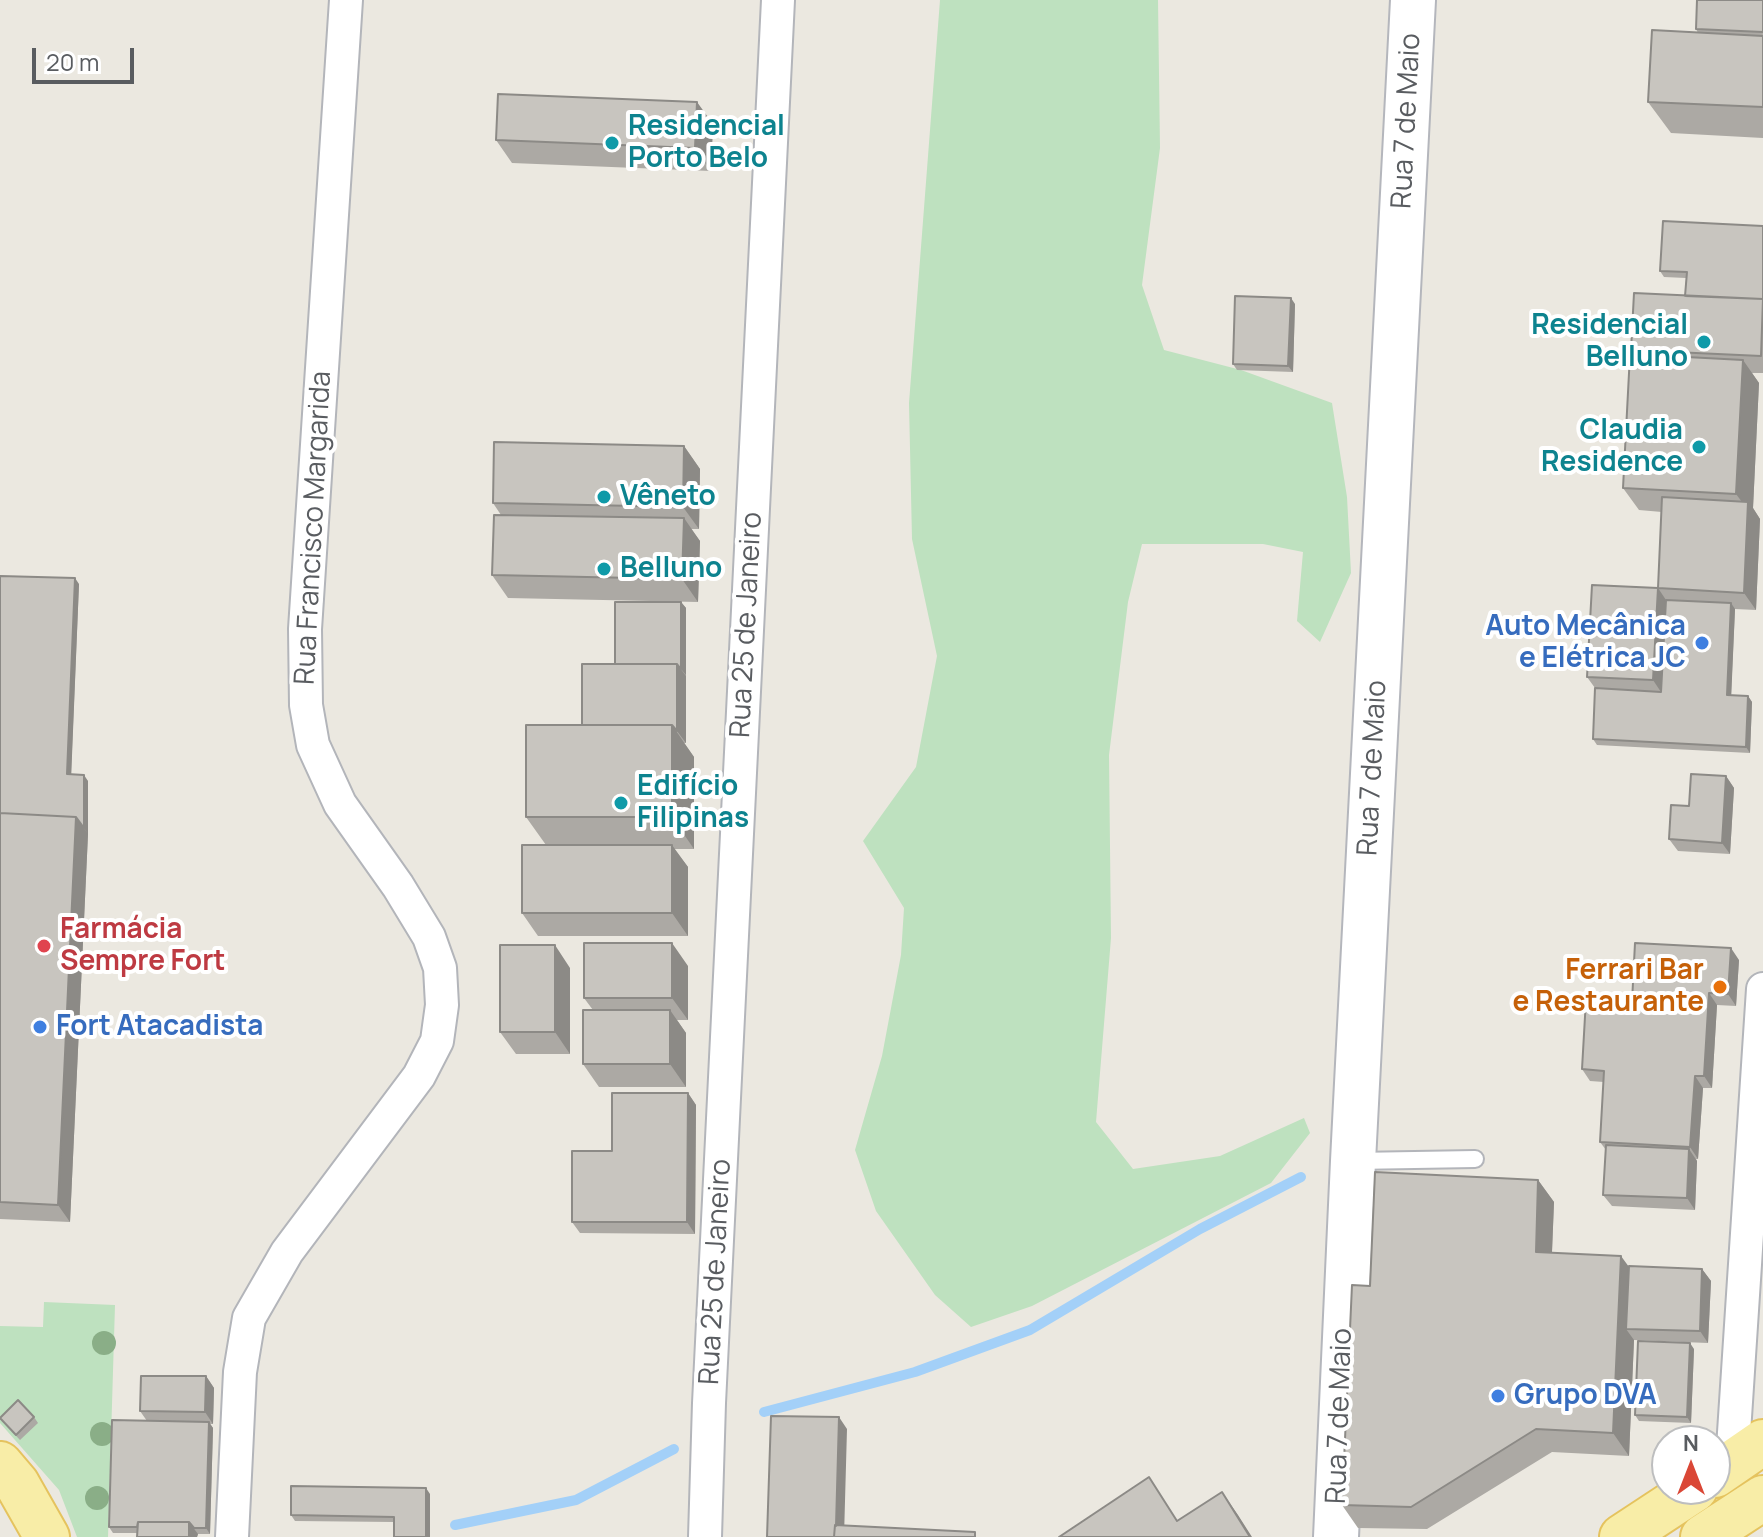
<!DOCTYPE html>
<meta charset="utf-8">
<style>
body{margin:0}
#map{position:relative;width:1763px;height:1537px;overflow:hidden;background:#ebe8e0;font-family:Manrope,sans-serif}
canvas{display:block}
.north{position:absolute;left:1651px;top:1425px;width:80px;height:80px;box-sizing:border-box;background:#fff;border:2px solid #bdbebf;border-radius:50%;rotate:0deg;font-size:22px;font-weight:700;line-height:32px;text-align:center;color:#595c60}
.north::after{content:'';display:block;margin:auto;width:28px;height:36px;background:#da4736;clip-path:polygon(50% 0,100% 100%,50% 72%,0 100%)}
.scale{position:absolute;left:32px;top:48px;width:102px;height:36px;box-sizing:border-box;border:4px solid #595c60;border-top:0;padding-left:10px;font-size:24px;line-height:28px;white-space:nowrap;color:#595c60;-webkit-text-stroke:6px #fff;paint-order:stroke}
</style>
<div id="map">
<canvas width="1763" height="1537"></canvas>
<div class="north">N</div>
<div class="scale">20 m</div>
</div>
<script>
const context = document.querySelector('canvas').getContext('2d');
context.lineJoin = 'round';
function fill(path, color) { context.fillStyle = color; context.fill(path, 'evenodd'); }
function strokePath(path, color, width, dash) { context.strokeStyle = color; context.lineWidth = width; context.lineCap = dash ? 'butt' : 'round'; context.setLineDash(dash || []); context.stroke(path); }
function drawText(font, color, halo, rows, align = 'center') {
  context.font = font + ' Manrope,sans-serif'; context.lineWidth = 8; context.setLineDash([]); context.textBaseline = 'middle'; context.strokeStyle = halo; context.fillStyle = color; for (const [text, x, y, turn = 0] of rows) {
    context.save(); context.translate(x, y); context.rotate((+turn || 0) * Math.PI / 180); context.textAlign = isNaN(turn) ? turn : align; if (halo) context.strokeText(text, 0, 0); context.fillText(text, 0, 0); context.restore();
  }
}
fill(new Path2D(`
 M940,0H1158L1160,148L1142,285L1164,350L1241,370L1332,403L1347,497L1351,573L1320,642L1297,621L1303,552L1263,544H1142L1128,602L1109,755L1111,938L1096,1122L1133,1169L1220,1156L1304,1118L1310,1133L1271,1183L1032,1306L971,1327L935,1295L876,1211L855,1150L882,1056L901,955L904,908L863,841L916,767L937,656L912,539L909,403Z
 M44,1302L115,1305L108,1537H77L59,1490L0,1423V1326L43,1327Z`), '#bee1bf');
strokePath(new Path2D(`
 M764,1412L915,1372L1030,1330L1200,1229L1301,1177
 M455,1525L576,1500L674,1449`), '#a3d0f8', 10);
const lane = new Path2D(`
 M1354,1161L1475,1159`);
const street = new Path2D(`
 M1732,1463L1763,989
 M232,1537L240,1372L249,1318L287,1252L419,1076L437,1041L442,1005L440,968L429,937L398,886L340,804L313,745L306,705L305,629L346,0
 M705,1537L709,1403L778,0`);
const secondary = new Path2D(`
 M1336,1537L1353,1161L1413,0`);
const primary = new Path2D(`
 M0,1464L17,1484L47,1537
 M1715,1475L1763,1442
 M1622,1537L1695,1489
 M1703,1537L1763,1498`);
strokePath(lane, '#b3b5ba', 20);
strokePath(street, '#b3b5ba', 36);
strokePath(secondary, '#b4b6bc', 48);
strokePath(primary, '#e5c35e', 48);
strokePath(lane, '#fff', 16);
strokePath(street, '#fff', 32);
strokePath(secondary, '#fff', 44);
strokePath(primary, '#f8eda7', 44);
context.fillStyle = '#8aae87';
for (const [x, y] of [
 [104,1343],
 [102,1434],
 [97,1498]
]) { context.beginPath(); context.arc(x, y, 12, 0, 2 * Math.PI); context.fill(); }
fill(new Path2D(`
 M1763,0V138L1671,133L1648,102L1698,33L1696,29Z
 M713,124L711,171L512,163L496,140Z
 M1763,226V373H1752L1759,383L1753,508L1760,519L1756,610L1735,609L1731,695L1748,696L1752,702L1750,753L1597,745L1593,739L1595,688L1587,677L1658,588L1662,512L1639,510L1623,488L1634,355L1631,350L1685,296L1686,278L1664,277L1660,271Z
 M1295,304L1293,372L1237,370L1233,364Z
 M684,446L700,469L699,529H691L700,541L698,602L508,598L492,575L501,515L493,503Z
 M0,576L79,584L71,774L88,781V834L70,1222L0,1219Z
 M681,602L686,608V743H684L694,757V849H674L688,867V936H538L522,913L546,845L526,817L582,725L615,664Z
 M1726,776L1734,788L1730,854L1678,851L1669,839L1689,806Z
 M1739,960L1736,1006L1717,1005L1712,1088H1703L1698,1159H1696L1697,1161L1695,1210L1612,1206L1603,1195L1606,1150L1600,1142L1604,1082L1590,1081L1582,1069L1632,1002Z
 M688,966V1020H677L686,1033V1087H599L583,1064L593,1010L584,998Z
 M570,968V1054H516L500,1032Z
 M688,1093L696,1105L695,1234L580,1233L572,1222L612,1151Z
 M1538,1180L1554,1202L1552,1253L1629,1266L1702,1269L1711,1281L1708,1343L1634,1340L1629,1456L1552,1452L1427,1529L1358,1528L1342,1505L1370,1286Z
 M1694,1349L1691,1423L1639,1421L1635,1415Z
 M206,1376L214,1388L213,1424H210L213,1428L210,1534H198L197,1537H137V1533H113L109,1527L147,1421L140,1411Z
 M34,1417L38,1423L20,1440L0,1419Z
 M430,1494L394,1522L295,1521L291,1515Z`), '#aca9a4');
fill(new Path2D(`
 M697,102L713,124L711,171L695,148Z
 M1291,298L1295,304L1293,372L1288,366Z
 M1743,360L1759,383L1753,508L1760,519L1756,610L1744,593L1748,510L1736,494Z
 M684,446L700,469L699,529L683,507Z
 M684,518L700,541L698,602L682,579Z
 M75,578L79,584L71,780L67,774Z
 M1658,588L1670,606L1665,698L1653,680Z
 M681,602L686,608V675L681,669Z
 M1731,603L1735,609L1731,701L1727,695Z
 M677,664L686,676V743L677,731Z
 M1748,696L1752,702L1750,753L1746,747Z
 M672,725L694,757V849L672,817Z
 M84,775L88,781V834L84,828Z
 M1726,776L1734,788L1730,854L1722,843Z
 M76,817L88,834L70,1222L58,1205Z
 M672,845L688,867V936L672,913Z
 M672,943L688,966V1020L672,998Z
 M555,945L570,968V1054L555,1032Z
 M1731,948L1739,960L1736,1006L1728,994Z
 M1709,993L1717,1005L1712,1088L1704,1076Z
 M670,1010L686,1033V1087L670,1064Z
 M1695,1076L1703,1088L1698,1159L1690,1147Z
 M688,1093L696,1105L695,1234L687,1222Z
 M1689,1149L1697,1161L1695,1210L1687,1198Z
 M1538,1180L1554,1202L1551,1275L1536,1252Z
 M1621,1256L1637,1278L1626,1329L1634,1340L1629,1456L1613,1433Z
 M1702,1269L1711,1281L1708,1343L1700,1331Z
 M1690,1343L1694,1349L1691,1423L1687,1417Z
 M206,1376L214,1388L213,1424L205,1412Z
 M839,1417L847,1429L844,1537H835Z
 M209,1422L213,1428L210,1534L206,1528Z
 M426,1488L430,1494V1537H426Z
 M1222,1492L1238,1515L1252,1537H1250Z
 M189,1522L198,1534L197,1537H189Z`), '#8c8a86');
const building = new Path2D(`
 M1697,0H1763V32L1696,29Z
 M1652,30L1763,36V107L1648,102Z
 M498,94L697,102L695,148L496,140Z
 M1663,221L1763,226V299L1685,296L1687,272L1660,271Z
 M1634,293L1763,299L1761,356L1631,350Z
 M1235,296L1291,298L1288,366L1233,364Z
 M1630,354L1743,360L1736,494L1623,488Z
 M494,442L684,446L683,507L493,503Z
 M1662,497L1748,502L1744,593L1658,588Z
 M494,515L684,518L682,579L492,575Z
 M0,576L75,578L67,774L84,775V828L76,817L0,813Z
 M1592,585L1658,588L1653,680L1587,677Z
 M1666,600L1731,603L1727,695L1748,696L1746,747L1593,739L1595,688L1661,692Z
 M615,602H681V669L677,664H615Z
 M582,664H677V731L672,725H582Z
 M526,725H672V817H526Z
 M1691,774L1726,776L1722,843L1669,839L1671,805L1689,806Z
 M0,813L76,817L58,1205L0,1202Z
 M522,845H672V913H522Z
 M584,943H672V998H584Z
 M1635,943L1731,948L1728,994L1709,993L1704,1076H1695L1690,1147L1600,1142L1604,1071L1582,1069L1586,999L1632,1002Z
 M500,945H555V1032H500Z
 M583,1010H670V1064H583Z
 M612,1093H688L687,1222H572V1151H612Z
 M1606,1145L1689,1149L1687,1198L1603,1195Z
 M1375,1172L1538,1180L1536,1252L1621,1256L1613,1433L1536,1429L1411,1507L1342,1505L1352,1285L1370,1286Z
 M1629,1266L1702,1269L1700,1331L1626,1329Z
 M1638,1341L1690,1343L1687,1417L1635,1415Z
 M141,1376H206L205,1412L140,1411Z
 M18,1400L34,1417L16,1435L0,1418Z
 M771,1416L839,1417L836,1526L835,1525L834,1537H767Z
 M112,1420L209,1422L206,1528H194L189,1522H138L137,1527H109Z
 M1149,1477L1177,1521L1222,1492L1250,1537H1059Z
 M291,1486L426,1488V1537H394V1517L291,1515Z
 M138,1522H189V1537H137Z
 M835,1525L975,1532V1537H834Z`);
fill(building, '#c8c5bf');
strokePath(building, '#8c8a86', 2);
for (const [x, y, r, color] of [
 [612,143,8,"#0f9aa8"],
 [1704,342,8,"#0f9aa8"],
 [1699,447,8,"#0f9aa8"],
 [604,497,8,"#0f9aa8"],
 [604,569,8,"#0f9aa8"],
 [1702,643,8,"#3f7fe0"],
 [621,803,8,"#0f9aa8"],
 [44,946,8,"#e0444e"],
 [1720,987,8,"#e8710a"],
 [40,1027,8,"#3f7fe0"],
 [1498,1396,8,"#3f7fe0"]
]) { const dot = new Path2D(); dot.arc(x, y, r, 0, 2 * Math.PI); context.fillStyle = color; context.fill(dot); strokePath(dot, '#fff', 3); }
drawText('28px', '#595c60', '#fff', [
 ["Rua 7 de Maio",1407,121,-87],
 ["Rua Francisco Margarida",314,528,-87],
 ["Rua 25 de Janeiro",747,625,-87],
 ["Rua 7 de Maio",1373,768,-87],
 ["Rua 25 de Janeiro",716,1272,-87],
 ["Rua 7 de Maio",1340,1416,-88]
]);
drawText('bold 28px', '#0d838f', '#fff', [
 ["Residencial",628,127],
 ["Porto Belo",628,159],
 ["Residencial",1688,326,"right"],
 ["Belluno",1688,358,"right"],
 ["Claudia",1683,431,"right"],
 ["Residence",1683,463,"right"],
 ["Vêneto",620,497],
 ["Belluno",620,569],
 ["Edifício",637,787],
 ["Filipinas",637,819]
], 'left');
drawText('bold 28px', '#366cbe', '#fff', [
 ["Auto Mecânica",1686,627,"right"],
 ["e Elétrica JC",1686,659,"right"],
 ["Fort Atacadista",56,1027],
 ["Grupo DVA",1514,1396]
], 'left');
drawText('bold 28px', '#be3a42', '#fff', [
 ["Farmácia",60,930],
 ["Sempre Fort",60,962]
], 'left');
drawText('bold 28px', '#c56008', '#fff', [
 ["Ferrari Bar",1704,971],
 ["e Restaurante",1704,1003]
], 'right');
</script>
